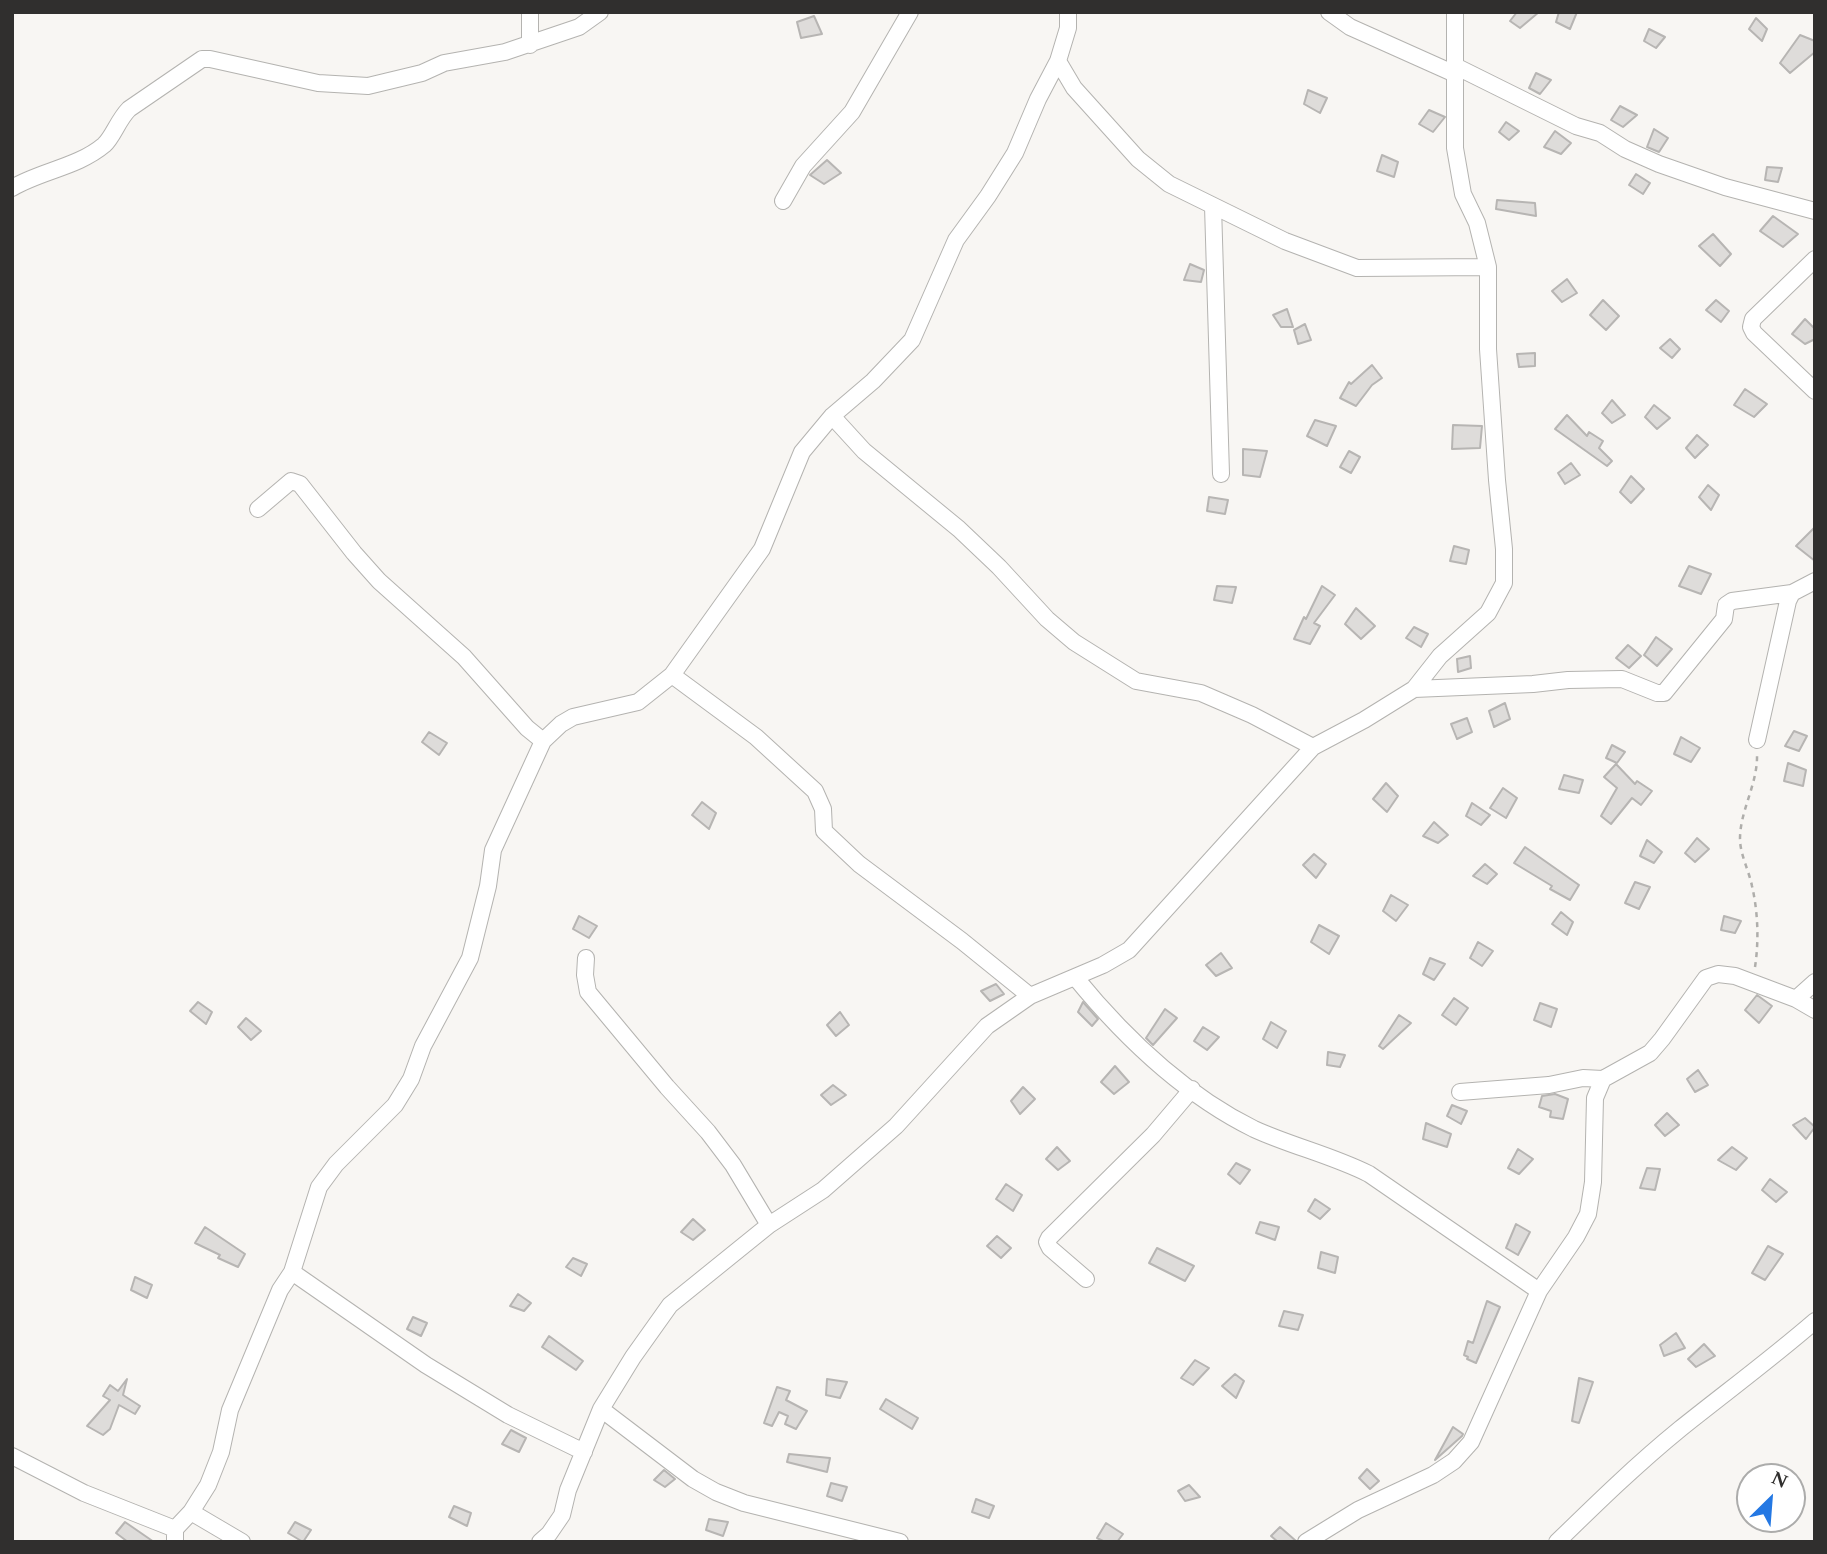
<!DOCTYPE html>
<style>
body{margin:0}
#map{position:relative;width:1827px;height:1554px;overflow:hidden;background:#f8f6f3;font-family:Spectral,serif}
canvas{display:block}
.frame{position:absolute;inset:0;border:14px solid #302f2e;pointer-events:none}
.north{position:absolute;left:1736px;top:1463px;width:70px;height:70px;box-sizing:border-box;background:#fff;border:2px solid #acacab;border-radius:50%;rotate:25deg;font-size:19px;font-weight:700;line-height:28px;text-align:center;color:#302f2e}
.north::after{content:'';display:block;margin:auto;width:24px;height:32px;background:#2478e3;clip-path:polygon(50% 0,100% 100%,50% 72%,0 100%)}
</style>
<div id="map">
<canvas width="1827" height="1554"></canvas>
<div class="frame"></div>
<div class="north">N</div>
</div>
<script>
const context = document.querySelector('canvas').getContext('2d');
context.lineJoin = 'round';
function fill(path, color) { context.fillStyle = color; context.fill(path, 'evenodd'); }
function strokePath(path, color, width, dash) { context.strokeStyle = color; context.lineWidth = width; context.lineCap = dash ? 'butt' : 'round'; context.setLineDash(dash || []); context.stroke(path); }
const building = new Path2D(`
 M1517,12H1539L1520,28L1510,21Z
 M1559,12H1577L1570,29L1556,22Z
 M814,16L822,34L801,38L797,22Z
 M1756,18L1767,29L1762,41L1749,29Z
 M1649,29L1665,37L1656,48L1644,41Z
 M1800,35L1815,41V52L1790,73L1780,63Z
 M1536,73L1551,80L1540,94L1529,88Z
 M1308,90L1327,98L1320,113L1304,104Z
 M1620,106L1637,115L1623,127L1611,120Z
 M1429,110L1445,117L1433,132L1419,124Z
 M1506,122L1519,131L1509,140L1499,132Z
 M1654,129L1668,138L1659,152L1647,147Z
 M1555,131L1571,143L1561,154L1544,147Z
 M1382,155L1398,162L1394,177L1377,171Z
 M827,160L841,173L824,184L810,175Z
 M1767,167L1782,168L1778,182L1765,180Z
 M1636,174L1650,183L1643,194L1629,185Z
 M1497,200L1535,203L1536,216L1496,209Z
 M1773,216L1798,234L1783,247L1760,231Z
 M1713,234L1731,254L1720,266L1699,246Z
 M1190,264L1204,270L1201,282L1184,280Z
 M1567,279L1577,293L1562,302L1552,291Z
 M1603,300L1619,316L1606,330L1590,315Z
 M1716,300L1729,311L1721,322L1706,310Z
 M1287,309L1293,327H1281L1273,315Z
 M1805,319L1815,329V339L1805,344L1792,334Z
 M1305,324L1311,340L1298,344L1294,330Z
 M1670,339L1680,349L1672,358L1660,348Z
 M1535,353V366L1519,367L1517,354Z
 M1372,365L1382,378L1372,385L1356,406L1340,398L1349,382L1351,384Z
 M1745,389L1767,404L1754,417L1734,405Z
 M1612,400L1625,415L1612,423L1602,413Z
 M1654,405L1670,418L1657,429L1645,417Z
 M1567,415L1587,436L1589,432L1603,441L1599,448L1612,461L1607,466L1555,429Z
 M1315,420L1336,426L1327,446L1307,436Z
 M1453,425L1482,426L1480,448L1452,449Z
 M1697,435L1708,445L1695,458L1686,448Z
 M1243,449L1267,451L1260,477L1243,475Z
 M1349,451L1360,457L1351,473L1340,467Z
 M1571,463L1580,475L1565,484L1558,473Z
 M1631,476L1644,489L1631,503L1620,492Z
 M1708,485L1719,495L1711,510L1699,497Z
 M1209,497L1228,500L1225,514L1207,511Z
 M1815,527V561L1796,546Z
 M1454,546L1469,550L1466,564L1450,561Z
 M1689,566L1711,574L1701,594L1679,586Z
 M1217,586L1236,587L1232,603L1214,600Z
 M1322,586L1335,595L1314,623L1320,626L1310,644L1294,639L1304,617L1306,619Z
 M1356,608L1375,626L1361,639L1345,624Z
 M1414,627L1428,634L1421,647L1406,638Z
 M1656,637L1672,649L1657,666L1644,655Z
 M1628,645L1641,656L1629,668L1616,658Z
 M1470,656L1471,668L1458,672L1457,659Z
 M1505,703L1510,719L1494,727L1489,711Z
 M1467,718L1472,732L1457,739L1451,724Z
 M1794,731L1807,736L1799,751L1785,746Z
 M429,732L447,743L439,755L422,742Z
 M1681,737L1700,748L1691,762L1674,754Z
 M1612,745L1625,752L1617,763L1606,758Z
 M1788,763L1806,770L1803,786L1784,781Z
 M1616,764L1635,784L1637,781L1652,791L1641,805L1632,798L1611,824L1601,816L1617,788L1604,777Z
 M1564,775L1583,780L1579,793L1559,789Z
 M1386,783L1398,796L1387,812L1373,799Z
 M1503,788L1517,798L1506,818L1490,808Z
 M702,802L716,813L709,829L692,815Z
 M1472,803L1490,815L1481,825L1466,816Z
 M1434,822L1448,835L1438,843L1423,836Z
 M1697,838L1709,849L1695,862L1685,853Z
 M1647,840L1662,852L1654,863L1640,856Z
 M1525,847L1579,885L1570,900L1550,889L1552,886L1514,863Z
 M1314,854L1326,864L1316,878L1303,865Z
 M1485,864L1497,874L1487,884L1473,876Z
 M1635,882L1650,887L1639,909L1625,903Z
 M1391,895L1408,905L1396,921L1383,911Z
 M1561,912L1573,922L1567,935L1552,924Z
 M579,916L597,926L589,938L573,929Z
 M1724,916L1741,921L1735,933L1721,930Z
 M1319,925L1339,936L1329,954L1311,942Z
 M1478,942L1493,951L1482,966L1470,958Z
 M1221,953L1232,968L1216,976L1206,965Z
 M1430,958L1445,964L1434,980L1423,974Z
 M996,984L1004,994L990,1001L981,991Z
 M1757,995L1772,1006L1759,1023L1745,1010Z
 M1454,998L1468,1008L1456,1025L1442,1015Z
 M198,1002L212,1012L206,1024L190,1011Z
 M1083,1002L1098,1019L1092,1026L1078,1012Z
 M1540,1003L1557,1009L1551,1027L1534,1020Z
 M1165,1009L1177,1018L1153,1045L1146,1038Z
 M840,1012L849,1025L836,1036L827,1025Z
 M1399,1015L1411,1023L1383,1049L1379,1046Z
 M246,1018L261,1031L251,1040L238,1027Z
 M1271,1022L1286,1031L1277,1048L1263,1039Z
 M1203,1027L1219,1037L1207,1050L1194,1041Z
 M1328,1052L1345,1055L1340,1067L1327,1065Z
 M1115,1066L1129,1082L1114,1094L1101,1082Z
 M1698,1070L1708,1085L1695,1092L1687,1079Z
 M833,1085L846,1095L831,1105L821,1095Z
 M1023,1087L1035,1099L1020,1114L1011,1101Z
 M1555,1094L1568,1099L1563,1119L1550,1117L1551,1111L1539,1107L1542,1096Z
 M1452,1105L1467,1111L1461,1124L1447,1116Z
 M1667,1113L1679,1125L1665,1136L1655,1125Z
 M1805,1118L1815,1127L1806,1139L1793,1125Z
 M1426,1123L1451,1134L1447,1147L1423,1139Z
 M1057,1147L1070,1161L1058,1170L1046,1159Z
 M1732,1147L1747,1158L1736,1170L1718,1160Z
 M1518,1149L1533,1159L1519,1174L1508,1168Z
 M1236,1163L1250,1170L1240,1184L1228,1174Z
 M1647,1168L1660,1169L1655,1190L1640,1188Z
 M1770,1179L1787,1192L1776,1202L1762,1190Z
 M1006,1184L1022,1195L1013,1211L996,1199Z
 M1315,1199L1330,1209L1320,1219L1308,1211Z
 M693,1219L705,1230L693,1240L681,1232Z
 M1260,1222L1279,1227L1275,1240L1256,1233Z
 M1516,1224L1530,1232L1518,1255L1506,1248Z
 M205,1227L245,1254L238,1267L218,1258L220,1255L195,1243Z
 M997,1236L1011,1248L1001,1258L987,1246Z
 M1768,1246L1783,1254L1765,1280L1752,1273Z
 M1157,1248L1194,1266L1185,1281L1149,1263Z
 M1321,1252L1338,1257L1335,1273L1318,1268Z
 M573,1258L587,1264L581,1276L566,1267Z
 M135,1277L152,1285L147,1298L131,1290Z
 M518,1294L531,1303L524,1311L510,1306Z
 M1487,1301L1500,1307L1476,1363L1467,1359L1468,1357L1464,1355L1468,1341L1473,1343Z
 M1284,1311L1303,1315L1298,1330L1279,1326Z
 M413,1317L427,1323L421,1336L407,1329Z
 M1676,1333L1685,1348L1664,1356L1660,1345Z
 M549,1336L583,1361L576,1370L542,1347Z
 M1704,1344L1715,1356L1696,1367L1688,1359Z
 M1195,1360L1209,1368L1193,1385L1181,1378Z
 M1235,1374L1244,1381L1236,1398L1222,1386Z
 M1579,1378L1593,1382L1579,1423L1572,1421Z
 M127,1379L123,1395L140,1406L135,1414L119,1405L110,1429L103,1435L87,1426L110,1400L103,1396L110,1385L118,1391Z
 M827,1379L847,1382L840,1398L826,1395Z
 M777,1387L790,1391L786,1400L807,1411L796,1429L785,1424L788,1416L779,1412L772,1426L764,1423Z
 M886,1399L918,1418L912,1429L880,1409Z
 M1453,1427L1463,1434L1462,1436L1435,1460Z
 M511,1430L526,1438L519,1452L502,1444Z
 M789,1454L830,1458L827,1472L787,1462Z
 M1367,1469L1379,1481L1370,1489L1359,1478Z
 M664,1470L675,1479L665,1487L654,1480Z
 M831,1483L847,1487L842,1501L827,1496Z
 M1189,1485L1200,1497L1185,1501L1178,1491Z
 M976,1499L994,1506L989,1518L972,1512Z
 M454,1506L471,1513L467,1526L449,1517Z
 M709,1519L728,1522L723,1536L706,1530Z
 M125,1522L154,1542H128L116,1533Z
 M295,1522L311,1530L303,1542L288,1533Z
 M1106,1523L1123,1534L1117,1542H1105L1097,1538Z
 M1280,1527L1296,1541V1542H1278L1271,1536Z`);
fill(building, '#dedcda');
strokePath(building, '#b7b5b3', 2);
const minor = new Path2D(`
 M1329,12L1350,27L1455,74
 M530,45V12
 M1058,61L1074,88L1138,159L1169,184L1285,241L1357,268L1488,267
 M1455,66L1576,126L1600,133L1625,149L1659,164L1725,187L1815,211
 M12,188C40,171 78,167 104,145C113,137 118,120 129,109L202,59H210L318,83L368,86L422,73L444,63L505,52L579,27L600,12
 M783,201L803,166L852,112L910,12
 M1213,206L1221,474
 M1815,259L1753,319L1751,327L1754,333L1815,391
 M832,416L864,451L959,529L999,567L1047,619L1074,642L1136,681L1201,693L1252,715L1313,747
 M258,509L291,481L300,484L354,553L379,581L464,657L527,728L543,741
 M672,675L756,737L815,791L823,809L824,831L859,864L962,941L1030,996
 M1414,689L1533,684L1568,680L1622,679L1657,693H1664L1724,619L1726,605L1732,601L1792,593
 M1757,740L1788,601L1792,593L1815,581
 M586,958L585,975L588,992L667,1087L708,1132L733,1165L769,1225
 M1075,977C1124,1037 1183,1094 1254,1129C1291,1146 1331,1155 1369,1174L1539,1291
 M1796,999L1815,982
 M1460,1092L1549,1085L1583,1078L1603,1079
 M292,1272L426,1365L508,1415L584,1452
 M1086,1279L1050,1248L1047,1242L1049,1238L1153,1135L1192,1089
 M601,1409L693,1479L716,1492L744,1503L900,1542
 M12,1456L84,1493L175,1529
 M191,1512L242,1542
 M175,1542V1529L191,1512L208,1485L221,1452L230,1410L280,1290L292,1272L319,1187L336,1164L395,1105L411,1079L423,1046L470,958L488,886L493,850L543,741L561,724L573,717L638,702L672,675L762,549L802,452L832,416L873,381L912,340L956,240L988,196L1015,153L1038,99L1058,61L1068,28V12
 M540,1542L549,1534L562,1515L568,1490L601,1409L633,1357L670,1305L769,1225L823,1190L896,1126L987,1026L1030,996L1103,965L1129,950L1313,747L1364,720L1414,689L1440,656L1488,613L1504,583V549L1497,480L1488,349V267L1477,223L1463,194L1455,148V12
 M1306,1542L1358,1510L1433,1475L1454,1461L1471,1442L1539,1291L1576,1237L1588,1214L1593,1182L1595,1098L1603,1079L1650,1053L1662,1039L1706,978L1718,974L1735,976L1796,999L1815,1010
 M1557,1542C1597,1503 1637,1464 1680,1429C1725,1393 1771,1359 1815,1321`);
strokePath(minor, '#b4b3b0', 18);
strokePath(new Path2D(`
 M1755,967C1759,941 1758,912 1752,886C1749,871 1740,854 1740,839C1740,810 1758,784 1757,754`), '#afaeab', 2.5, [5, 5]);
strokePath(minor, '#fff', 16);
</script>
